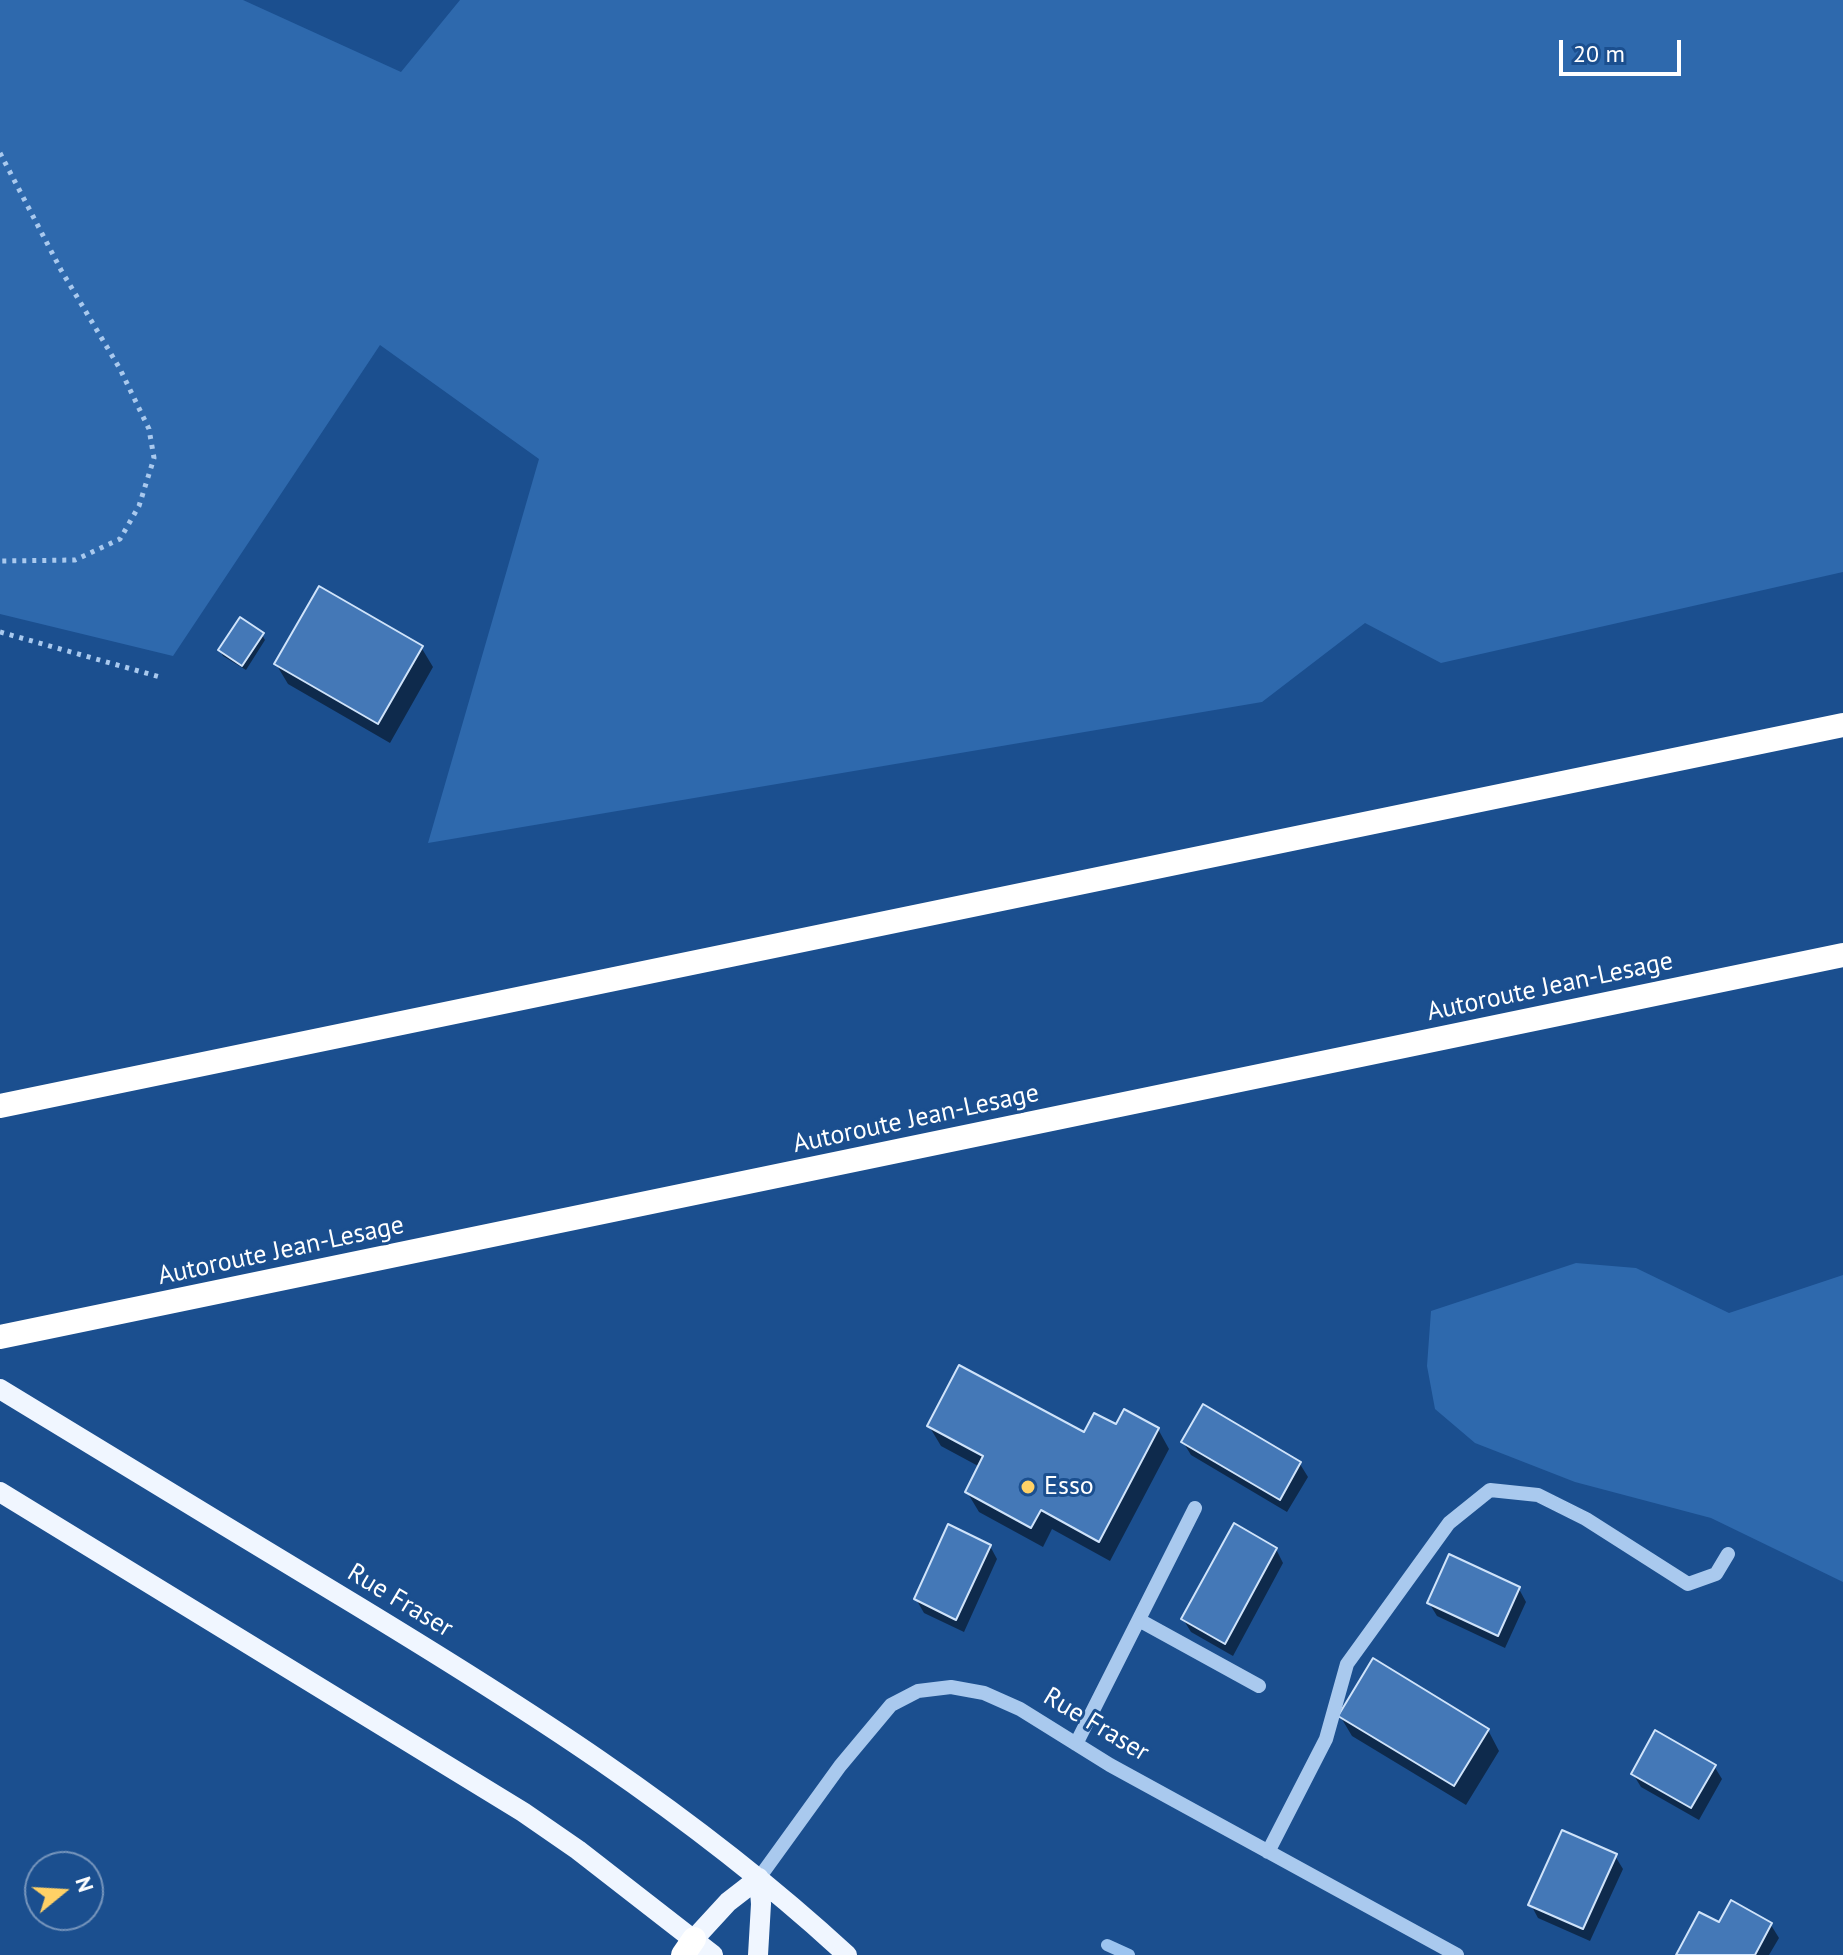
<!DOCTYPE html>
<style>
body{margin:0}
#map{position:relative;width:1843px;height:1955px;overflow:hidden;background:#1b4f8f;font-family:"PT Sans",sans-serif}
canvas{display:block}
.north{position:absolute;left:24px;top:1851px;width:80px;height:80px;box-sizing:border-box;background:#1b4f8f;border:2px solid #7695bc;border-radius:50%;rotate:72deg;font-size:22px;font-weight:700;line-height:32px;text-align:center;color:#fff}
.north::after{content:'';display:block;margin:auto;width:28px;height:36px;background:#ffd166;clip-path:polygon(50% 0,100% 100%,50% 72%,0 100%)}
.scale{position:absolute;left:1559px;top:40px;width:122px;height:36px;box-sizing:border-box;border:4px solid #fff;border-top:0;padding-left:10px;font-size:24px;line-height:28px;white-space:nowrap;color:#fff;-webkit-text-stroke:6px #1b4f8f;paint-order:stroke}
</style>
<div id="map">
<canvas width="1843" height="1955"></canvas>
<div class="north">N</div>
<div class="scale">20 m</div>
</div>
<script>
const context = document.querySelector('canvas').getContext('2d');
context.lineJoin = 'round';
function fill(path, color) { context.fillStyle = color; context.fill(path, 'evenodd'); }
function strokePath(path, color, width, dash) { context.strokeStyle = color; context.lineWidth = width; context.lineCap = dash ? 'butt' : 'round'; context.setLineDash(dash || []); context.stroke(path); }
function drawText(font, color, halo, rows, align = 'center') {
  context.font = font + ' "PT Sans",sans-serif'; context.lineWidth = 6; context.setLineDash([]); context.textBaseline = 'middle'; context.strokeStyle = halo; context.fillStyle = color; for (const [text, x, y, turn = 0] of rows) {
    context.save(); context.translate(x, y); context.rotate((+turn || 0) * Math.PI / 180); context.textAlign = isNaN(turn) ? turn : align; if (halo) context.strokeText(text, 0, 0); context.fillText(text, 0, 0); context.restore();
  }
}
fill(new Path2D(`
 M0,0H243L401,72L460,0H1843V572L1441,663L1365,623L1262,702L428,843L539,459L380,345L173,656L0,614Z
 M1576,1263L1636,1268L1729,1313L1843,1275V1582L1711,1518L1575,1482L1475,1443L1435,1409L1427,1366L1431,1311Z`), '#2e69ad');
fill(new Path2D(`
 M262,635L265,640L246,670L223,656L220,650Z
 M421,647L433,667L390,743L288,684L276,664Z
 M929,1426L1085,1435L1117,1427L1158,1429L1169,1449L1110,1561L1052,1529L1043,1547L979,1512L967,1492L980,1467L941,1446Z
 M1183,1442L1300,1464L1308,1477L1287,1512L1191,1455Z
 M990,1546L997,1559L964,1632L924,1613L916,1599Z
 M1276,1549L1283,1563L1233,1656L1191,1632L1183,1619Z
 M1519,1589L1526,1602L1505,1648L1437,1616L1429,1603Z
 M1340,1716L1488,1730L1499,1751L1466,1805L1352,1736Z
 M1714,1766L1722,1779L1699,1820L1641,1787L1633,1774Z
 M1615,1856L1623,1869L1590,1941L1538,1918L1531,1905Z
 M1720,1925H1771L1779,1938L1769,1955H1678Z`), '#0007');
strokePath(new Path2D(`
 M1107,1945L1129,1955`), '#9cc4f0', 12);
const building = new Path2D(`
 M319,586L423,646L378,724L274,664Z
 M240,617L264,633L242,666L218,650Z
 M959,1365L1084,1432L1094,1413L1116,1424L1124,1409L1159,1428L1099,1542L1041,1510L1031,1528L965,1492L983,1456L927,1426Z
 M1203,1404L1301,1462L1280,1500L1181,1442Z
 M1234,1523L1277,1548L1225,1644L1181,1619Z
 M948,1524L991,1545L956,1620L914,1599Z
 M1449,1554L1520,1587L1498,1636L1427,1603Z
 M1373,1658L1489,1729L1454,1786L1338,1716Z
 M1655,1730L1716,1765L1691,1808L1631,1774Z
 M1562,1830L1617,1854L1583,1929L1528,1905Z
 M1731,1900L1772,1923L1755,1955H1676L1699,1912L1719,1922Z`);
fill(building, '#4478b7');
strokePath(building, '#cfe3fa', 2);
strokePath(new Path2D(`
 M0,153L61,270L120,369L149,429L154,458L139,506L120,539L75,560L0,561
 M0,632L160,677`), '#a9c9ee', 5, [4, 6]);
strokePath(new Path2D(`
 M1139,1620L1259,1686
 M1076,1744L1195,1508
 M1268,1852L1326,1739L1347,1664L1449,1523L1490,1490L1538,1495L1586,1519L1688,1584L1716,1574L1728,1554
 M759,1878L840,1766L891,1705L918,1691L951,1687L984,1693L1020,1709L1110,1765L1457,1955`), '#a9c9ee', 14);
strokePath(new Path2D(`
 M0,1389C112,1458 224,1525 336,1593C515,1701 692,1812 847,1955
 M0,1492L523,1812L578,1850L713,1955
 M694,1939L728,1902L759,1878
 M758,1955L761,1904L759,1878`), '#f0f6ff', 20);
strokePath(new Path2D(`
 M0,1106L1843,725
 M0,1337L1843,955
 M683,1955L694,1939`), '#fff', 24);
for (const [x, y, r, color] of [
 [1028,1487,8,"#ffd166"]
]) { const dot = new Path2D(); dot.arc(x, y, r, 0, 2 * Math.PI); context.fillStyle = color; context.fill(dot); strokePath(dot, '#1b4f8f', 3); }
drawText('26px', '#fff', '#1b4f8f', [
 ["Autoroute Jean-Lesage",1550,987,-12],
 ["Autoroute Jean-Lesage",916,1119,-12],
 ["Autoroute Jean-Lesage",281,1251,-12],
 ["Rue Fraser",400,1601,31],
 ["Rue Fraser",1096,1725,31]
]);
drawText('26px', '#fff', '#1b4f8f', [
 ["Esso",1044,1487]
], 'left');
</script>
